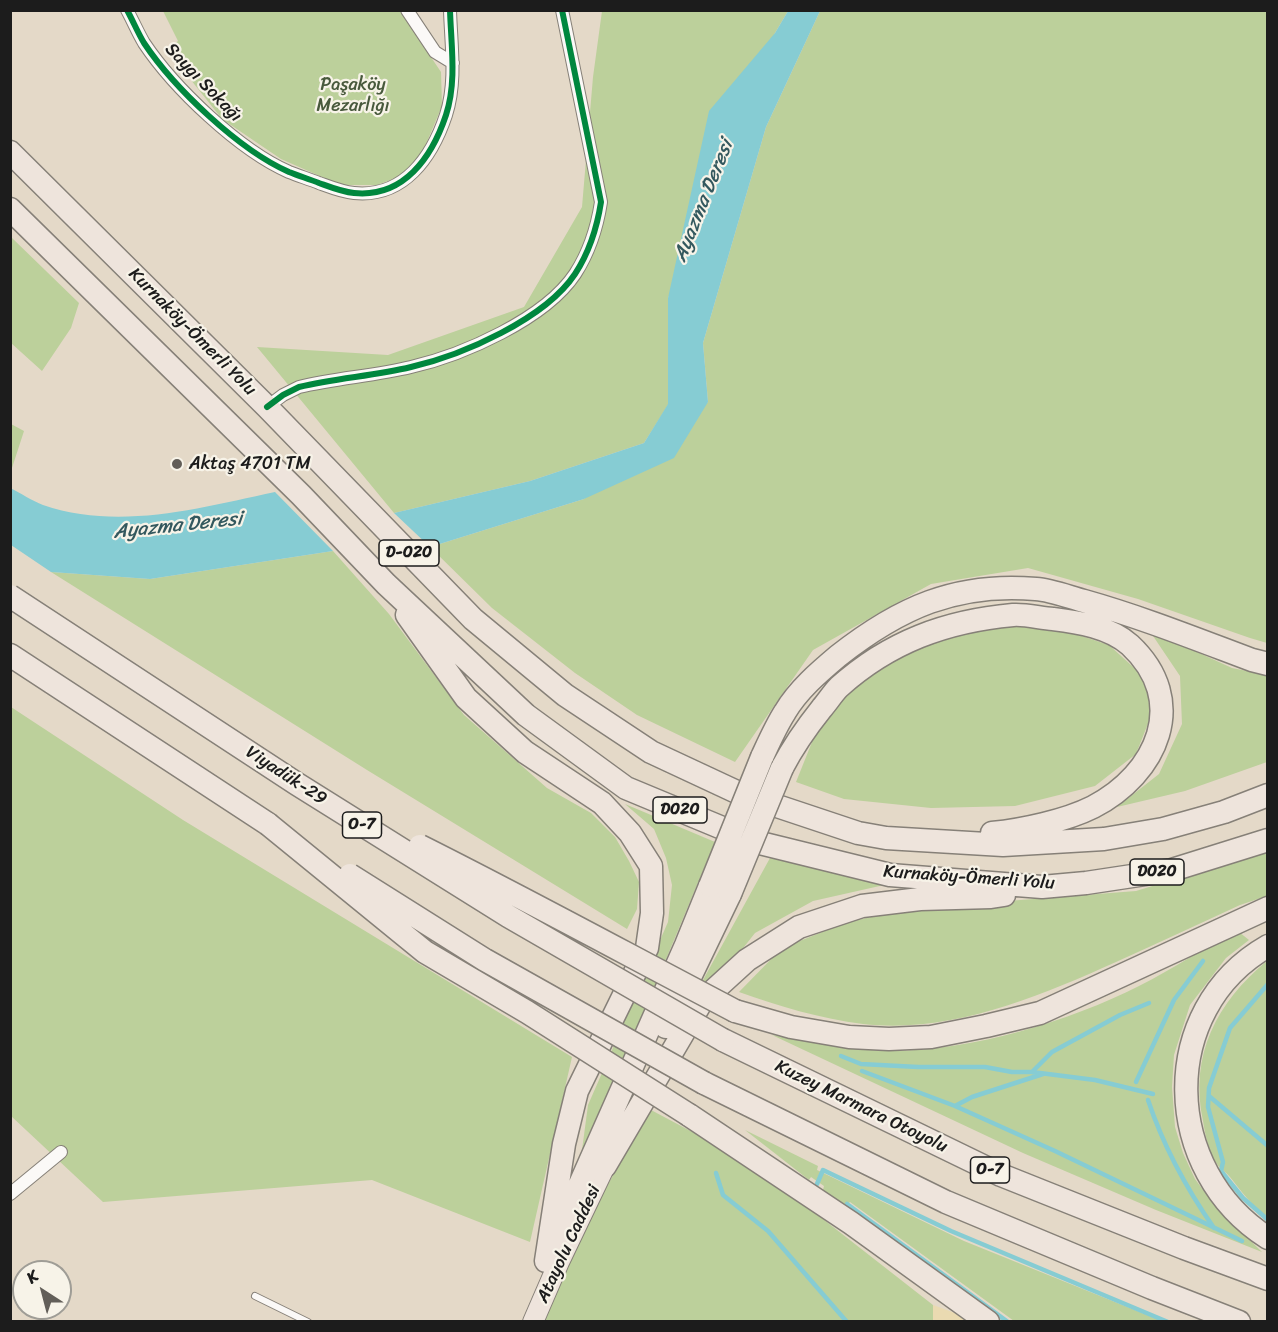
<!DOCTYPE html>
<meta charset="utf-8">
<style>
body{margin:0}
#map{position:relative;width:1278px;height:1332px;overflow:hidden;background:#e4d9c8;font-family:Sriracha,sans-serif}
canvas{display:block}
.frame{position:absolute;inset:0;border:12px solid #1c1c1c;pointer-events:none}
.north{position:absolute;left:12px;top:1260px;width:60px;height:60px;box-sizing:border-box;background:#f7f3e8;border:2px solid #9f9d96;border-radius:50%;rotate:324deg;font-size:16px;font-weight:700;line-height:24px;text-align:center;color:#1c1c1c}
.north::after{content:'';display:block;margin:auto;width:21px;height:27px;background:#625e58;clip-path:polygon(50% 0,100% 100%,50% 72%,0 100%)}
</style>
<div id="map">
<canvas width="1278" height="1332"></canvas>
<div class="frame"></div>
<div class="north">K</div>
</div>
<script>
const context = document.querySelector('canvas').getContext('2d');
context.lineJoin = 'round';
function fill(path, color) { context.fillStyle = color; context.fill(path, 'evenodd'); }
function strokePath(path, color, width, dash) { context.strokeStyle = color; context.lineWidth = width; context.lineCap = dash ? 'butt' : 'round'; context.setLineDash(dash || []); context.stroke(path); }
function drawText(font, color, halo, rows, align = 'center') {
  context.font = font + ' Sriracha,sans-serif'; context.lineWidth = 4.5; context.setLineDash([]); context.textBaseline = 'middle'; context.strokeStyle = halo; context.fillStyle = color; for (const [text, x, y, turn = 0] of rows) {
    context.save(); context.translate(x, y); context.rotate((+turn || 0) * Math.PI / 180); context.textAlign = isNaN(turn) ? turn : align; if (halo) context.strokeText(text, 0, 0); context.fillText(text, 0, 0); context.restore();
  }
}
fill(new Path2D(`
 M163,11H400L441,72L442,106L424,149L404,175L377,185H340L281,159L222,119L167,50L178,41Z
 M602,11H788L775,33L668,298V405L644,443L530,481L394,513L257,347L388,355L524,307L582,207L593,77Z
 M820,11H1267V643L1250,638L1138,599L1028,568L931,584L813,650L735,762L637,715L575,673L492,608L430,547L584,499L708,402L703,343L766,127Z
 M11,237L79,303L71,328L42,371L11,343Z
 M11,424L24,431L11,471Z
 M333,551L389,614L464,715L547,788L591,813L615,837L629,861L639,882L637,909L627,929L367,770L51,572L150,579Z
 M983,623L1048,625L1109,645L1142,675L1153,711L1136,754L1095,786L1015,806L931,808L844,799L796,782L816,732L851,680L899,647Z
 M1149,630L1232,668L1267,675V762L1185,791L1117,807L1159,774L1182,724L1180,676Z
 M11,707L183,820L572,1057L530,1242L372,1180L103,1202L11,1116Z
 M625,804L715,842L580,1165L588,1105L668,922L672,885L666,858L654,829Z
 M1267,851V896L1240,905C1199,924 1158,943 1116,962C1038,997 950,1034 863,1024C821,1019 779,1006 739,992L782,948L845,923L905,909L1136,891Z
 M770,858L893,883L813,901L755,933L669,1042Z
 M1239,932L1249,940L1226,958L1190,1005L1174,1055L1172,1087L1175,1127L1183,1153L1195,1179L1215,1206L1262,1252L1156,1210L1023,1153L772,1035C805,1041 838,1048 871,1050C955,1056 1064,1024 1139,986C1173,969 1204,947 1239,932Z
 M1267,961V1217C1253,1207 1241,1191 1230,1177C1226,1172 1220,1169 1217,1164C1209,1153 1205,1134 1203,1121C1189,1055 1217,1002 1267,961Z
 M651,1110L715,1144L805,1205L933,1305V1322H543L586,1225L618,1166Z
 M745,1130L818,1166L817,1170L964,1241L1162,1321H1014L850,1202L846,1206L823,1190L824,1186L811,1177L809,1180Z`), '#bcd09b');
fill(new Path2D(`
 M933,1305L955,1313L966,1321H933Z`), '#eadab1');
fill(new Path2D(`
 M788,11H820L766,127L703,343L708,402L674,458L584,499L430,547L394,513L530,481L644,443L668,404V298L709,111L775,33Z
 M10,488C21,493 32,501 43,505C119,531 199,508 275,492L333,551L150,579L51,572L11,545Z`), '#86ccd3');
strokePath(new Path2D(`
 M1268,984L1230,1028L1209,1088L1208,1107L1223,1162L1221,1171L1243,1198L1268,1220
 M841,1056L861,1064L918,1067H985L1012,1072H1032L1095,1080L1153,1094
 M862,1071L955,1106L1055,1151L1242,1241
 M1032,1072L1052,1052L1120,1015L1149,1003
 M1136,1082L1174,1000L1203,961
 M1209,1096L1268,1146
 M1148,1100C1164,1148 1186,1188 1214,1228
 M955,1106L972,1097L1043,1074
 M716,1173L723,1195L768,1231L847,1322
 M817,1184L823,1170L951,1231L1168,1322
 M847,1204L1008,1322`), '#86ccd3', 4.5);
const lane = new Path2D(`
 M255,1296L308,1322`);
const street = new Path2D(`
 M127,10C133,21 138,33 144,43C174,88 239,150 289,172C299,176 309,179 319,183C330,187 342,192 354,193C404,198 432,157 446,115C457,81 451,45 450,10
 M407,10L435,52L453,63
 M267,407L283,395L299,387C336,378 374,376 411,367C463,355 545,319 575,274C590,251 597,228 601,202L562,10
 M10,1194L61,1152`);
const primary = new Path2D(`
 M533,1322L559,1262L605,1166`);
const highway = new Path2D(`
 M10,152L267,407L473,619L565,695L651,752L741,794L858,833L886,838L1003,845L1104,839L1163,829L1224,812L1268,795
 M10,209L301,495L386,584L526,715L626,788L756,842L890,875L1042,887L1086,883L1172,870L1268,840
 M407,615L466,698L525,752L602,803L630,833L651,866L652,913L647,948L577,1091L564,1144L546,1261
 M10,655L268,824
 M762,757C769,742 776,726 785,712C798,690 819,672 838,656C899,608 956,582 1036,589C1051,590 1069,597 1084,601C1141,617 1196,639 1252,660L1268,664
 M782,768C794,745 806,728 822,708C828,701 833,693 839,687C889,642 946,621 1013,615C1025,614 1040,618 1053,619C1078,622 1110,627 1130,645C1190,701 1157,774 1093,807C1065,821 1022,830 992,833
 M1268,946C1156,1010 1162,1171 1268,1238
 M735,1011L791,1027L849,1037L889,1039L931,1037L986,1026L1040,1013L1268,908
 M666,1027L730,894
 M723,1040L1001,1175L1184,1248L1268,1279
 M704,1083L946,1202L1152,1288L1239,1322
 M689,1115L851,1223L988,1322
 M605,1166L702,1001L747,960L799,927L862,906L920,899L991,897L1004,895
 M561,1227L686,945L710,886`);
strokePath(lane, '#868078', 8);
strokePath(street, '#868078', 14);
strokePath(primary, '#868078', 22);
strokePath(highway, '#868078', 25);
strokePath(lane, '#fbf9f7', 6);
strokePath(street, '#fbf9f7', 12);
strokePath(primary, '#eee4dc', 20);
strokePath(highway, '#eee4dc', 22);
const highwayBridge = new Path2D(`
 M10,596L297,784L508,916L723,1040
 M268,824L425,952L527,1012L689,1115
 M420,846C526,899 630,956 735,1011
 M350,875L485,960L704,1083
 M710,886L762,757
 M730,894L782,768`);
strokePath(highwayBridge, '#868078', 25, []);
strokePath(highwayBridge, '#eee4dc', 22);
strokePath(new Path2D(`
 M127,10C133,21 138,33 144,43C174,88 239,150 289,172C299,176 309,179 319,183C330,187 342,192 354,193C404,198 432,157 446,115C457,81 451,45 450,10
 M267,407L283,395L299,387C336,378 374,376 411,367C463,355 545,319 575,274C590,251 597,228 601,202L562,10`), '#00873e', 6);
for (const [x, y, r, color] of [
 [177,464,6,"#625e58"]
]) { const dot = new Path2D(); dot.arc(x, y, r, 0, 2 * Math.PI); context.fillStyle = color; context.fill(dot); strokePath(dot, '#f7f3e8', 2); }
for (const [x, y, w] of [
 [409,553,60],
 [680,810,54],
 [362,825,39],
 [1157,872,54],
 [990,1170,39]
]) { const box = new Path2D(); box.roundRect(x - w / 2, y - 13, w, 26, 4.5); context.fillStyle = '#f7f3e8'; context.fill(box); strokePath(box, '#1c1c1c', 1.5); }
drawText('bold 16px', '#1c1c1c', null, [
 ["D-020",409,553],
 ["D020",680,810],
 ["O-7",362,825],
 ["D020",1157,872],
 ["O-7",990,1170]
]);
drawText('18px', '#1c1c1c', '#f7f3e8', [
 ["Saygı Sokağı",203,83,46],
 ["Kurnaköy-Ömerli Yolu",192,332,45],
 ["Viyadük-29",286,776,33],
 ["Kurnaköy-Ömerli Yolu",969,878,4],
 ["Kuzey Marmara Otoyolu",861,1107,26],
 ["Atayolu Caddesi",569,1244,-65]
]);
drawText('18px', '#48593c', '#f7f3e8', [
 ["Paşaköy",353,85],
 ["Mezarlığı",353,106]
]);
drawText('18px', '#1c1c1c', '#f7f3e8', [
 ["Aktaş 4701 TM",189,464]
], 'left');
drawText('italic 20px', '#33585e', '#f7f3e8', [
 ["Ayazma Deresi",704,201,-68],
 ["Ayazma Deresi",178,526,-6]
]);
</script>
